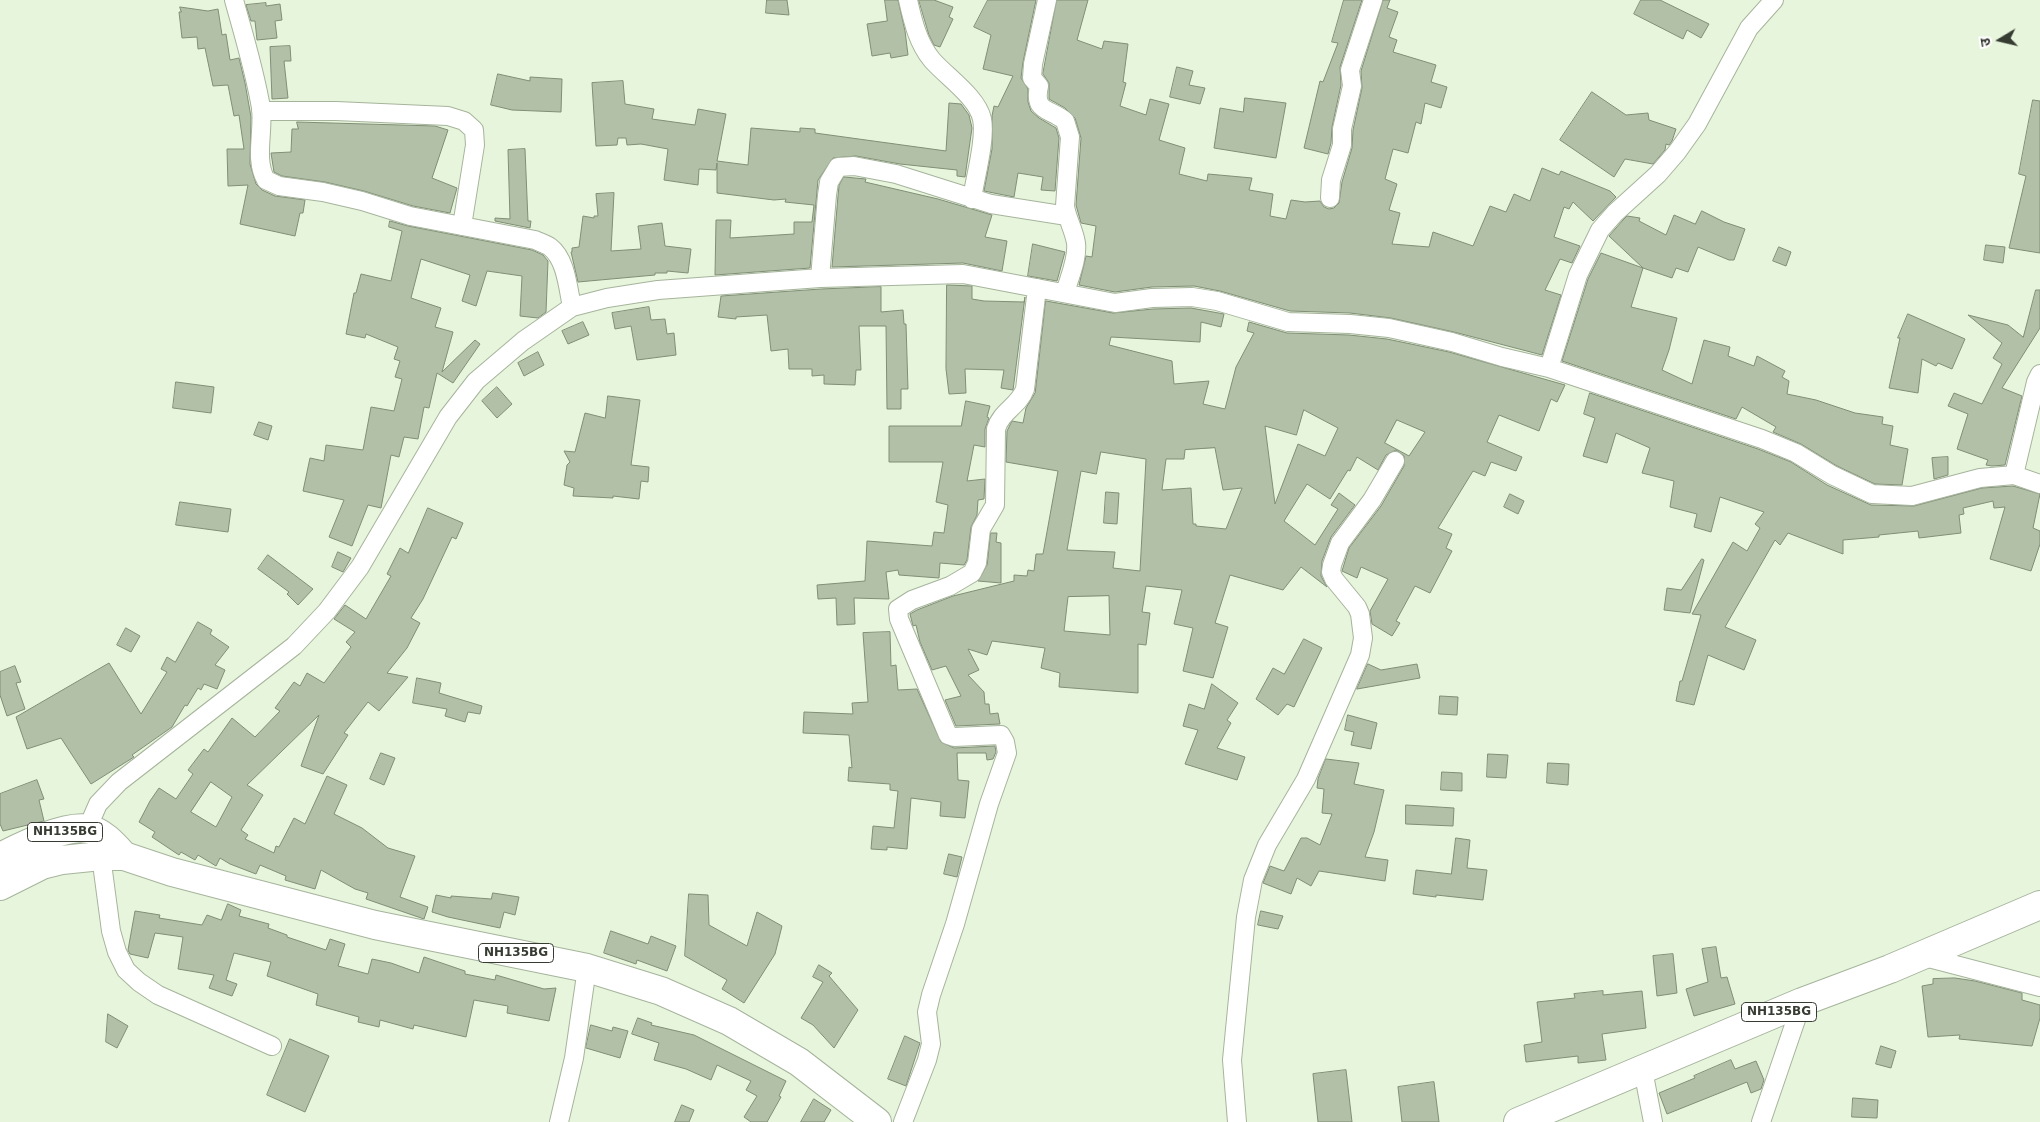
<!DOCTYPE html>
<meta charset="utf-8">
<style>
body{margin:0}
#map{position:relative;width:2040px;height:1122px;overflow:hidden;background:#e7f5dc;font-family:"DejaVu Sans","Noto Sans Devanagari",sans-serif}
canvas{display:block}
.north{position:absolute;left:1975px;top:15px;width:50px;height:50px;-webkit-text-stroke:4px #fff;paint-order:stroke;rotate:261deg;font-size:14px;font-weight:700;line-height:20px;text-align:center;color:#373c33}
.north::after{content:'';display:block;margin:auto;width:18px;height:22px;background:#373c33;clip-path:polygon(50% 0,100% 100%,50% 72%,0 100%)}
</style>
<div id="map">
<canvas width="2040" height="1122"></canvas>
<div class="north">उ</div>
</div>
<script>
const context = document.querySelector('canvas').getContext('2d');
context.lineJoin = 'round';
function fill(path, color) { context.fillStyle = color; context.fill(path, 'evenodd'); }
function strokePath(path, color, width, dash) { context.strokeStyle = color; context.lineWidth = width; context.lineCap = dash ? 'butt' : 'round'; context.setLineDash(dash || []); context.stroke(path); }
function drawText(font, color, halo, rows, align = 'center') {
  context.font = font + ' "DejaVu Sans",sans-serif'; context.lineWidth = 5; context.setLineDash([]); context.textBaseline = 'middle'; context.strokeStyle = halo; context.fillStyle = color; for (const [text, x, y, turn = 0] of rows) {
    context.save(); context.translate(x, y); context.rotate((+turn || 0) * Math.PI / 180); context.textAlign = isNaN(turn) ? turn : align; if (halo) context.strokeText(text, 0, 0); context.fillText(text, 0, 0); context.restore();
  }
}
const building = new Path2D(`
 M767,0H787L789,15L766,13Z
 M885,0H898L905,31L908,55L891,58L890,53L872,56L867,24L887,21Z
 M919,0H934L953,7L949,17L953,19L940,47L934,45L929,35Z
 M988,0H1036L1023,62L1021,78L1028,89V102L1031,111L1039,118L1056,128L1059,138L1055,191L1041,190L1043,177L1018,173L1014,197L984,191L992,149V116L994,106L998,107L1013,76L983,69L991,35L974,27Z
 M1057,0H1088L1077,40L1102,49L1104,41L1128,44L1123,82L1126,83L1120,106L1146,115L1150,99L1169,104L1159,140L1185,148L1179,174L1207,181L1208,174L1252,178L1249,190L1273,194L1270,216L1286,219L1291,200L1305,202L1320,201L1324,207L1329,209L1334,208L1339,203L1342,182L1352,148L1353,130L1362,88L1361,71L1383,0H1390L1387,8L1398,12L1389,37L1397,40L1393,52L1436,65L1431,82L1447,87L1441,108L1425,103L1421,124L1416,122L1408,153L1393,149L1385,179L1397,184L1389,210L1400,213L1392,244L1429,247L1433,232L1473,246L1490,206L1506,212L1514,194L1530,201L1542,168L1559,175L1561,171L1610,191L1616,197L1593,221L1573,202L1569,209L1564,207L1554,237L1580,246L1572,263L1560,259L1545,290L1561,295L1542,355L1454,332L1391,318L1350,313L1290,311L1220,291L1194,286L1152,287L1115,292L1079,285L1086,256L1092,257L1096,226L1081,223L1076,205L1081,138L1075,118L1065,108L1049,99V83L1043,74Z
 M1344,0H1362L1340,67L1341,85L1332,127L1331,143L1328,154L1304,148L1320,81L1323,82L1338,43L1332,42Z
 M1641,0H1660L1709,24L1701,38L1687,30L1683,39L1634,14Z
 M266,3V6L280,4L282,20L275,21L277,38L257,40L255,21H251L246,5Z
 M180,7L208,11L218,9L222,35L226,34L230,60L239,58L245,83L251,117L250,164L256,184L262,190L275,196L305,200L303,213H300L295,236L240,224L248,185L228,186L227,149H244L239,115L234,116L228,85L213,86L205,48L198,49L197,37L182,38L179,12H181Z
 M290,46L291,61H284L288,98L272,99L270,47Z
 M1177,67L1193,71L1189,85L1205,88L1200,104L1170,97Z
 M498,74L530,81V77L562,79L561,112L512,110L491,105Z
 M623,81L625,104L654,109L652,119L695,125L698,109L726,114L717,161L748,165L751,128L800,132V128L815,129V133L946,151L949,103L961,104L969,115L972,128L965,177L957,176V170L900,164L856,156L833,158L818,180L810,268L715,275L716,220H731L730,238L794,234V222H812L814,205L785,202L786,199L774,200L717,193V163L716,170L699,169L698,185L664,180L668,149L641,144L627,145L626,138H618L617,145L596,146L592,83Z
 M1592,92L1626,115L1648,113L1649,120L1676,129L1672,141L1669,145L1666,144L1665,150L1653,164L1625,159L1614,177L1560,140Z
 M1245,98L1286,103L1276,158L1214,148L1220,108L1243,112Z
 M2033,100L2040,101V253L2009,248L2026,176L2019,174Z
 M297,122L435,126L448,130L432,178L457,188L450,213L413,206L364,191L325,182L282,176L274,172L271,153L291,152L292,129H298Z
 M525,149L528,221H531L530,228L495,221V218L510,219L508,150Z
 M844,177L866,179L865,182L938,199L992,215L985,237L1007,241L1002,271L963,263L832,267L838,196L839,186Z
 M614,193L611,251L641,249L638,226L662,223L665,246L691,249L688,273L667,271V273H655V275L578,282L571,252H572V248L579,247L583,216L594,218V216H598L596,194Z
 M1702,211L1724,222L1745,229L1734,260H1729L1698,247L1688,272L1676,268L1672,278L1643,268L1631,307L1677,318L1669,350L1662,370L1692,384L1704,340L1730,347L1728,356L1754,366L1757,356L1785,371L1782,377L1789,381L1787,394L1816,400L1855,413L1883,417L1882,424L1893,426L1890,445L1908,449L1902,485L1875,484L1837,466L1801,444L1773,432L1776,427L1742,407L1736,419L1562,361L1588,279L1601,253L1643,268L1609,236L1623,220L1627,216L1640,218L1639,221L1666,235L1674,215L1695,224Z
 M390,221L408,226L532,250L543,255L548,261L546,312L538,318L520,316L522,276L487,271L476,306L462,301L470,275L421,259L411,298L441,308L435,327L453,332L442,372L475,340L480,344L453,383L437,373L429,408L424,407L418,439L404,437L399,457L391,455L381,508L368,505L352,546L329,537L344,500L303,491L310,458L324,461L326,445L363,450L371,407L394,411L402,379L395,377L400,361L394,359L398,347L366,334L365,338L346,334L354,293H356L361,274L391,281L402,231L389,227Z
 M1033,244L1065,252L1057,281L1028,276Z
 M1986,245L2005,247L2003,263L1984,260Z
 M1779,247L1791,252L1786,266L1773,261Z
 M947,285L972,286V299L984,301L1024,302L1025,297L1013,390L1001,388L1004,370L965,369L966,393L949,394L946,369Z
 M881,287V312L903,310L904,324H906L908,389H901V409H887L886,326H859L861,370H856L855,385L824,384V375L812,376V369H789L788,349L771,351L767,315L736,317V319L718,317L721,296L821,289Z
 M2036,290H2040V328L2002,388L2022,396L2005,465L1992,466L1986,465L1988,460L1957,449L1968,414L1948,406L1954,393L1982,404L2002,364L1993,358L2002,343L1968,315L2008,325L2023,337Z
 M1046,301L1113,313L1153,309L1191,308L1224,314L1221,327L1201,322L1200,342L1111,337L1109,345L1172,361L1174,384L1209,381L1203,404L1225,409L1236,367L1254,333L1247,331L1249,322L1287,333L1349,335L1387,339L1449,352L1565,385L1557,402L1551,399L1539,431L1499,415L1487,442L1522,457L1516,471L1491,462L1485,476L1473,471L1438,528L1452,534L1446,548L1452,551L1430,593L1415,586L1396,621L1400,623L1392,636L1372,624L1370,611L1388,579L1361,567L1357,578L1342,571L1349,548L1381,506L1404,466V456L1396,450L1386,455L1378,470L1357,457L1350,471L1348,470L1330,499L1307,484L1284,521L1315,545L1338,509L1331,505L1339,493L1355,505L1331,537L1322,561L1321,576L1327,587L1301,567L1283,590L1230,575L1215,623L1228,627L1213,678L1183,671L1193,628L1174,624L1182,590L1146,586L1142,612L1150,613L1146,645L1138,644V693L1059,687L1060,673L1041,668L1045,648L992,641L987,655L968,649L979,670L968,675L984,692L985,704H989L990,714L998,713L1000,724L956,726L945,700L961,696L946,666L932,670L920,642L916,625L913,626L910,614L917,610L953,596L1014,581V575L1027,576L1028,570L1034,571L1036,554H1043L1058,471L1006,462L1007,431L1012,421L1023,423L1026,408L1035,393ZM1304,410L1338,428L1325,456L1298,444L1275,504L1265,426L1296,435ZM1397,420L1425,432L1409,456L1385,443ZM1215,448L1223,490L1242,488L1226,529L1196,526V524H1193L1191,488L1162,490L1166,459H1184L1185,450ZM1101,452L1146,459L1140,571L1113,568L1115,552L1067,550L1081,471L1096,474ZM1109,596L1110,635L1064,631L1068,597Z
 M649,307L651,320L665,319L667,334L674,333L676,355L637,360L631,326L615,329L612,313Z
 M1908,314L1965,339L1952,369L1938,363L1936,366L1922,359L1918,393L1889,388L1900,338H1898Z
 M583,322L589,335L568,344L562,331Z
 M538,352L544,365L524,376L518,363Z
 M176,382L214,387L211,413L173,408Z
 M497,387L512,404L497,418L482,401Z
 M1590,393L1758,449L1791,462L1827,485L1871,505L1914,506L1982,488L2013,486L2040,494L2033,528L2040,531V544L2031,571L1990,559L2005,507L1994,508L1993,501L1963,508L1964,514L1959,515L1961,533L1919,538L1918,531L1879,535V537L1843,540V554L1788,533L1780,545L1775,540L1725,627L1756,640L1744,670L1708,655L1694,705L1676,701L1680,681H1682L1701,615L1692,614L1733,542L1747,551L1760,528L1755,524L1764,512L1720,497L1711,532L1694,527L1697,514L1670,507L1674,481L1642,473L1650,448L1616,433L1607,463L1583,456L1595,418L1584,414Z
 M608,396L640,400L631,465L649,467L648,482L641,481L639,499L613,496V498L573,496L574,488L564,485L567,465L570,462L564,451L575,452L585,413L605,418Z
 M966,401L990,406L987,417L989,418L985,429V447L974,445L967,481L985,479L984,499L978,500L977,515L971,527L967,560L964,565L940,563L939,578L899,575L898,570L886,572L889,599L854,598L855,624L837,625L836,598L818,599L817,585L865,581L867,541L932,546L934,532L944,533L948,505L936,502L943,462H889V426H961Z
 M259,422L272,426L268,440L254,435Z
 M1948,457V475L1934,479L1932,458Z
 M1106,492L1119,493L1117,524L1104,523Z
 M1510,494L1524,501L1518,514L1504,507Z
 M180,502L231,509L228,532L176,525Z
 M428,508L463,523L456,539L452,537L423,599L411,618L420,623L407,648L387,673L408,677L379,711L368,702L344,733L348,735L323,774L301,766L319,715L247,785L263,795L241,830L248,835L245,839L274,853L276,846L279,847L294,818L305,824L327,776L347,785L334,814L362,828L388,848L415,856L400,897L428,907L424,919L366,899L368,893L355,889L321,870L315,889L285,880L286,876L260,865L256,874L230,864L220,858L216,866L198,855L195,860L181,852L179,855L152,837L155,832L139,822L150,801L159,788L176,799L193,774L188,770L204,749L208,752L232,718L255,737L280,711L275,708L294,682L300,686L307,673L324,683L351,647L346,642L355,632L334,619L345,605L366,619L391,576L387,574L400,548L408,553ZM211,782L232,797L216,827L191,812Z
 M991,533H997L996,542L1001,543V583L978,581L987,565Z
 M338,552L351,558L343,572L332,567Z
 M268,555L313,589L298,605L287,594L289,592L258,569Z
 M1702,559L1704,560L1690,613L1664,610L1667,588L1681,590Z
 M198,622L212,630L210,634L229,647L215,665L225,670L217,689L204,684L201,690L198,688L187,706L185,705L172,727L132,755L134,757L91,784L61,738L27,749L16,717L109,663L141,714L167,672L161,669L167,657L175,662Z
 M126,628L140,636L131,652L117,645Z
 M890,632L891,666L896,665L898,690L917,689L941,742L954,748L995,746L996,752L993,759L987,760L986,753H957L958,780L969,781L965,818L940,816L941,802L911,798L907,849L887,847V850L871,849L873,826L894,828L898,791L890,790V784L848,781L849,767L852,768L849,735L803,733L804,712L853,714L852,703L868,702L863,633Z
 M1304,639L1322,648L1294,707L1287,704L1278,715L1256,699L1273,668L1284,674Z
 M1368,664L1381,670L1417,664L1420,678L1357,689Z
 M15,666L21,682L16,683L25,709L7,716L0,695V672Z
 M417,678L441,683L439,693L482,706L480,714L468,712L465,722L445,716L447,709L413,703Z
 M1212,684L1238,703L1227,720L1231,723L1217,748L1245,757L1237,780L1185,764L1198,730L1183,726L1189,704L1204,709Z
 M1440,696L1458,697L1457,715L1439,714Z
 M1348,715L1377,723L1371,749L1351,745L1354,732L1345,730Z
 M381,753L395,758L384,785L370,779Z
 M1488,754L1508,755L1506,778L1487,777Z
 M1326,759L1359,763L1354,784L1384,790L1374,832L1365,857L1388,860L1385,881L1319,871L1311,886L1297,878L1291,894L1263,883L1270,866L1284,871L1301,838H1307L1320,845L1332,814L1322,813L1324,789L1317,788L1318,779Z
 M1548,763L1569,764L1568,785L1547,783Z
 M1442,772L1462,773V791L1441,790Z
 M37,780L44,799L39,800L44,821L3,831L0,824V794Z
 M1406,805L1454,808L1453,826L1406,824Z
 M1456,838L1470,840L1467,868L1487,870L1483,900L1436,895V897L1413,894L1416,870L1451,874Z
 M949,854L962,857L957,877L944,874Z
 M493,893L519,897L515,915L504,912L500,928L448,917L432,912L436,895L451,898V896L491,899Z
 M689,894L708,895L709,925L747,946L757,912L782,926L775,954L744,1003L722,989L727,980L685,956Z
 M228,904L241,910L239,916L269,924L268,928L287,935V937L326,950L330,939L345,944L338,966L368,974L372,959L391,963L419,973L424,957L465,971V974L495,980L496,975L544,989L556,988L549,1021L507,1013L508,1006L474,1000L466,1037L414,1025L413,1029L380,1020L379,1027L358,1022L359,1017L316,1005L318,994L267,976L271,962L234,953L226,980L237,984L232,996L209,988L214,975L178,969L183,937L155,933L148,958L130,954L128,950L135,911L160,915L159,918L202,925L207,915L221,920Z
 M1261,911L1283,916L1278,929L1258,925Z
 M611,931L648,944L651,936L676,946L667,971L637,960L636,964L604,953Z
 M1716,947L1721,978L1727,977L1735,1004L1694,1016L1686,989L1708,982L1702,949Z
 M1673,954L1677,993L1657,996L1653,956Z
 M819,965L832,973L829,976L858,1010L834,1048L813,1025L801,1018L823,982L813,977Z
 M1955,978L1975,981L2022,993V1000L2040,1005V1018L2032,1046L1959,1039L1960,1035L1928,1037L1922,986L1933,984V979Z
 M1603,991V995L1642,991L1646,1028L1602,1034L1606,1060L1578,1063V1056L1526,1062L1524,1045L1542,1042L1537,1002L1575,998L1574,994Z
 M108,1014L128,1026L117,1048L106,1042Z
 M638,1018L652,1023L651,1025L694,1035L786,1081L779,1096L781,1097L767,1122H751L744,1117L757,1096L746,1090L751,1081L717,1065L711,1080L686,1069L654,1060L659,1043L632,1034Z
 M591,1025L612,1031L613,1027L628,1031L620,1058L586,1048Z
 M905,1036L920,1043L906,1086L888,1079Z
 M290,1039L329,1056L305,1112L267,1095Z
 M1881,1046L1896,1051L1891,1068L1876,1064Z
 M1731,1060L1735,1069L1756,1061L1764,1080L1761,1089L1751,1093L1747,1082L1667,1114L1659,1093L1695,1078L1694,1076Z
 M1346,1070L1352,1122H1318L1313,1074Z
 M1434,1082L1439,1122H1402L1398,1087Z
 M1853,1098L1878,1100L1877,1118L1852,1117Z
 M814,1099L831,1110L824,1122H801Z
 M682,1105L694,1110L689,1122H675Z`);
fill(building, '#b3c0a8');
strokePath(building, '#818e77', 1);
const minor = new Path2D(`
 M234,0C244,36 255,72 261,108C264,131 254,160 266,180L279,186L323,192L362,201L410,216L535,240C539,242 546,244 550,247C566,259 568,288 572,307
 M908,0C913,22 918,43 932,60C947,77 977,97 982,119C986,139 975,178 972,199
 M1047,0L1033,64L1032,78L1039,86C1033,113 1050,108 1065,121L1070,137L1065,206C1067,219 1074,230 1076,243C1078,259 1069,278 1065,293
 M261,111H336L448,116L464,121L474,130L475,145L462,226
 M1330,198L1331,180L1342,145V129L1352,86L1350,70L1373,0
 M820,278L827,195L829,182L838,167L854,166L896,174L991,204L1067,216
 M1549,368L1578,275L1600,230L1615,213L1658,174L1677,152L1697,124L1749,28L1774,0
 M2014,475L2036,382L2040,374
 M87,829L98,804L119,782L294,646L327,611L360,567L448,417L476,381L523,341L572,307L607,298L658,290L820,278L963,274L1115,303L1152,298L1192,297L1217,301L1288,322L1350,324L1389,328L1452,342L1502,357L1549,368L1762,439L1796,453L1832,475L1872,494L1912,496L1980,478L2014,475L2040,484
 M101,856L111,931L117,952L126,970L139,982L158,995L272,1046
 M1921,956L2040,987
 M1643,1070L1653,1122
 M559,1122L574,1058L587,968
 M903,1122L927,1060L931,1044L927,1012L931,995L955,924L989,804L1007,753L1005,742L1001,735L954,737L948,735L899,619L898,609L912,600L950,586L972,573L977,563L981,529L995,505L996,429C1001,411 1019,406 1025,389L1037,288
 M1237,1122L1232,1060L1246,917L1253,880L1267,845L1306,779L1360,655L1363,638L1360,614L1357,607L1334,579L1331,572L1332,565L1340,543L1372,500L1395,461
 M1761,1122L1802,1002`);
const trunk = new Path2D(`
 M0,857C20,847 66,824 88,829C103,832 114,845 124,856
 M0,886L42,865L62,860L101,856H124L172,872L375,925L587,968L661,991L729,1021L799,1062L877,1122
 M1518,1122L1802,1002L1890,969L2040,905`);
strokePath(minor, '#a6b49c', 20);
strokePath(trunk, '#a6b49c', 30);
strokePath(minor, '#fff', 18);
strokePath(trunk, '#fff', 28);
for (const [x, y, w] of [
 [65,832,75],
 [516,953,75],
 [1779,1012,75]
]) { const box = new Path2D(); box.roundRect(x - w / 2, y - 9.5, w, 19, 4); context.fillStyle = '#fff'; context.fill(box); strokePath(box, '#373c33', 1); }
drawText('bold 12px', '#373c33', null, [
 ["NH135BG",65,832],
 ["NH135BG",516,953],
 ["NH135BG",1779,1012]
]);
</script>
